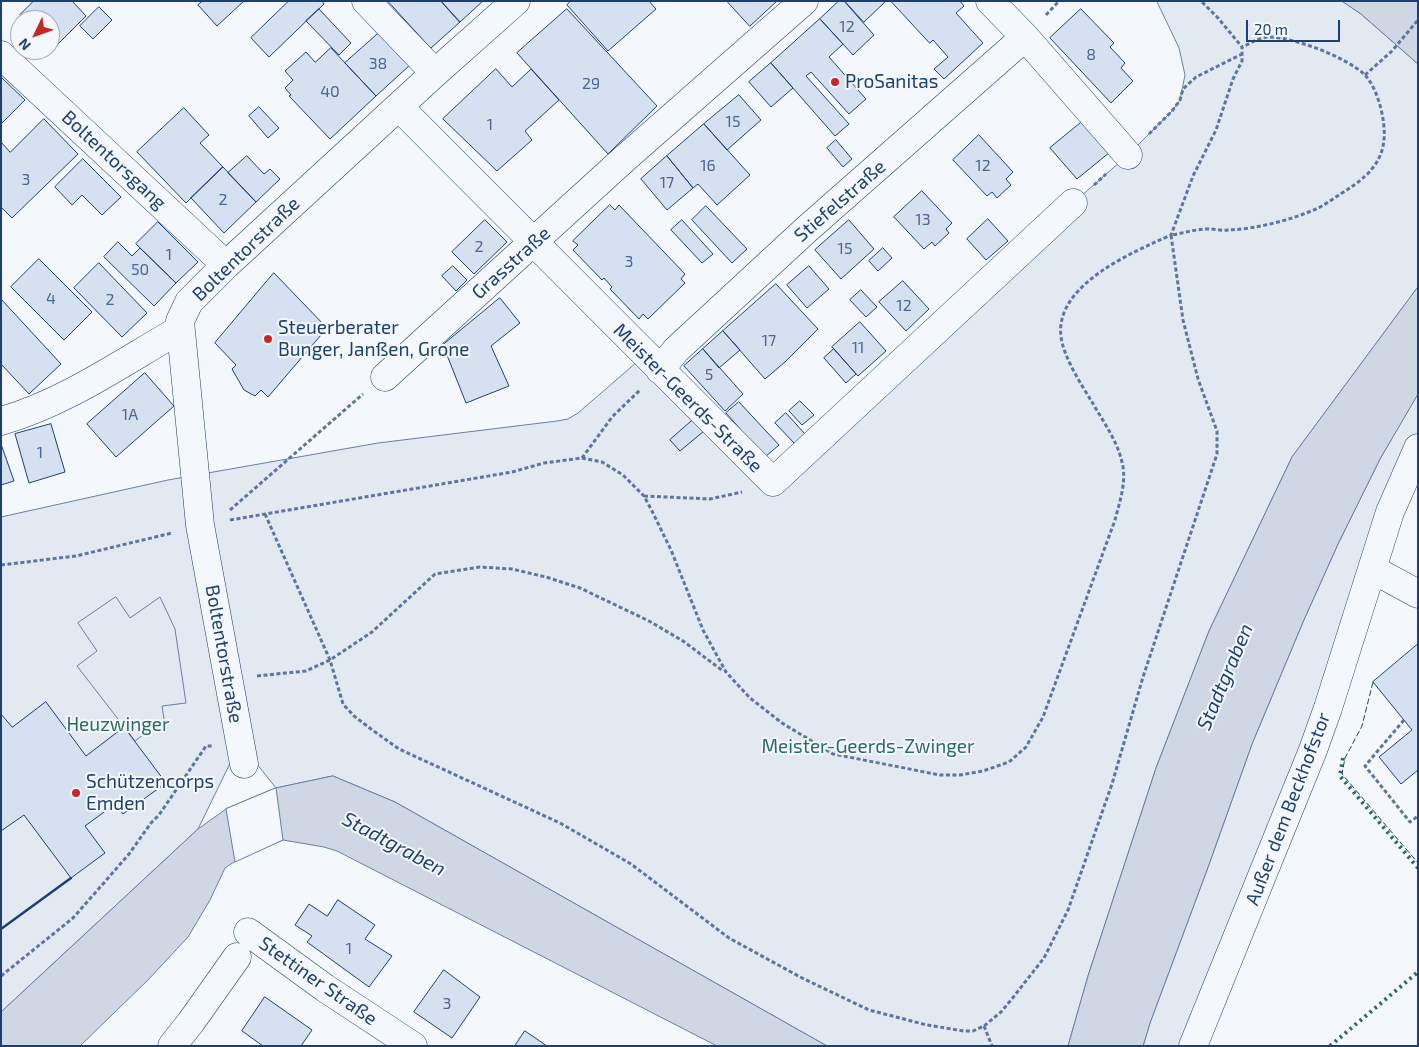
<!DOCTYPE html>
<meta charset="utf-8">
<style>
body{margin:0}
#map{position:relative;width:1419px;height:1047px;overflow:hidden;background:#f4f7fb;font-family:"Exo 2",sans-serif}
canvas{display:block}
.frame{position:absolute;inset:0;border:2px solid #1d3f73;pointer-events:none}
.north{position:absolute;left:10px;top:10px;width:50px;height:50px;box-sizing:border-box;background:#f4f7fb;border:1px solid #9eadc5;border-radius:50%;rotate:228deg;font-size:14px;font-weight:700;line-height:20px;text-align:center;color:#1d3f73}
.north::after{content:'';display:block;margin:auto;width:18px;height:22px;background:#c62828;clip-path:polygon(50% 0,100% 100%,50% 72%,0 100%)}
.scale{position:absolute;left:1246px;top:20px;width:94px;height:22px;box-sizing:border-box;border:2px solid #1d3f73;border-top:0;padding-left:6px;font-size:15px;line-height:18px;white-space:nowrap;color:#1d3f73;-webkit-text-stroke:4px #f4f7fb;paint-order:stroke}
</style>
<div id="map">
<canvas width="1419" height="1047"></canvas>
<div class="frame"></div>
<div class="north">N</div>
<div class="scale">20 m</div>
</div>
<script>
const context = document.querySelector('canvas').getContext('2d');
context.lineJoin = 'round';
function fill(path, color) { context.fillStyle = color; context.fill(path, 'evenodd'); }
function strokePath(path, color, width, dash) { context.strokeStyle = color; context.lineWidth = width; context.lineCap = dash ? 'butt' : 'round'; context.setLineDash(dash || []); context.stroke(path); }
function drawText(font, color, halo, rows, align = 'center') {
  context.font = font + ' "Exo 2",sans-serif'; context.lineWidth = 4; context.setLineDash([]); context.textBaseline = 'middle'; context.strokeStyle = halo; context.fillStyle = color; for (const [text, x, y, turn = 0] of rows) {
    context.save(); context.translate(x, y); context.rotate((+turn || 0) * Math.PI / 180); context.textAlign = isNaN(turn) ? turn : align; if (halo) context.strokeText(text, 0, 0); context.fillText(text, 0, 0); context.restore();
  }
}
const green = new Path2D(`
 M1157,1H1342L1361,14L1418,64V287L1292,457L1209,631L1156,768L1088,976L1068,1046H827L395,802L333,776L276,788L240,743L198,829L1,1012V517L168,480L378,443L557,421L568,419L578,413L645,355L773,482L1073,203L1128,155L1172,111L1180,100L1185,75L1179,48Z
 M1418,394V448L1193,1046H1143L1150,1023L1207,870L1252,744L1303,622L1338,544L1380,459Z`);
fill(green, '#e3e9f0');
strokePath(green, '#687fa3', 1);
const parking = new Path2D(`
 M116,597L130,618L160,597L175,629L186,703L162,706L164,719L135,741L77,666L97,651L78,623Z`);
fill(parking, '#e3e8f0');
strokePath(parking, '#687fa3', 1);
const water = new Path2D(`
 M1342,1H1418V64L1361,14Z
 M1418,287V394L1380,459L1338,544L1303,622L1252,744L1207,870L1150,1023L1143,1046H1068L1088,976L1156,768L1209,631L1292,457Z
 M333,776L395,802L827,1046H717L337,851L324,847L283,840L240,858L225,868L210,900L188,937L148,980L80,1046H1V1012L198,829L226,809L276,788Z`);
fill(water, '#cfd7e4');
strokePath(water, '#687fa3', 1);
const pier = new Path2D(`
 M276,788L283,840L235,862L226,809Z`);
fill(pier, '#f4f7fb');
strokePath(pier, '#687fa3', 1);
const building = new Path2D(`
 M34,1H72L86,16L53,49L50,45V20H25L20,15Z
 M203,1H244L217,26L198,5Z
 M289,1H322L324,4L269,57L251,38Z
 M388,1H441L460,22L431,48Z
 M441,1H483L460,22Z
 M571,1H649L656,9L608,51L567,5Z
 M727,1H777L750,26Z
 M839,1H844L874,35L853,55L820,19Z
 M845,1H886L864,22Z
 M891,1H960L964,6L956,13L983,43L944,79L934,69L948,57L933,40L930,43Z
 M99,7L112,20L93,39L80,26Z
 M319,9L351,43L339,55L306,21Z
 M567,9L657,106L608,154L517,53Z
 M1081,9L1114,43L1110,47L1125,63L1121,68L1133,81L1111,103L1050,38Z
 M820,19L843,44L829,57L866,99L849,114L811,72L806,76L849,124L835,136L771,63Z
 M380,32L410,65L376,96L345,63Z
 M331,48L376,96L330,139L289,96L291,95L285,88L293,80L285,71L306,52L315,62Z
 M771,63L793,88L771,107L749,82Z
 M496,69L512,87L531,69L559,100L525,131L532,140L497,171L443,119Z
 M1,77L25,100L1,124Z
 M739,95L761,120L727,150L704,124Z
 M259,107L279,128L268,138L249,116Z
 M184,108L209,135L200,143L223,167L186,203L137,152Z
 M44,119L78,154L12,218L1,207V142L10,152Z
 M1083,121L1110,152L1077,179L1050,148Z
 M704,124L750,175L717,205L698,184L693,188L667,156Z
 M979,135L1013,172L1006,179L1011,185L997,198L992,192L987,196L953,160Z
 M836,140L852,159L843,167L827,148Z
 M247,156L264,174L270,169L280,179L256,202L228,173Z
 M667,156L693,188L667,210L641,179Z
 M83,159L121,197L102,215L82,195L72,205L55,187Z
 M223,167L256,202L224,233L191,198Z
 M922,191L952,223L946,229L949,233L935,246L932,242L924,249L894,217Z
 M610,205L615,210L619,205L685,274L681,279L685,283L648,319L643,314L639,319L610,289L612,287L604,278L602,280L573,250L578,245L573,241Z
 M706,206L747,249L732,263L692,220Z
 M988,219L1008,241L986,260L967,239Z
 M485,220L507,242L474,274L452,252Z
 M682,220L713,254L702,263L671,230Z
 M849,220L874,249L841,279L815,250Z
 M158,222L198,262L176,283L136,244Z
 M118,242L132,256L140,248L176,283L154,306L104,257Z
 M883,248L892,258L878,271L869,261Z
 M39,259L92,312L64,340L11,287Z
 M99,263L147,313L122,337L74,288Z
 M453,266L467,280L456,291L442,276Z
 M809,266L829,289L807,308L787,285Z
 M274,273L327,328L268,397L261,390L255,396L244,390L232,369L236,365L215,343Z
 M903,281L929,309L906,331L879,302Z
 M776,284L818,329L785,362L765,379L723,331Z
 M861,290L877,307L866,317L850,300Z
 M500,298L520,323L491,346L509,386L466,403L443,345Z
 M1,299L61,364L29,394L1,364Z
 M860,322L886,351L858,376L832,347Z
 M723,331L740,350L719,368L703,349Z
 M703,349L743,394L725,411L684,366Z
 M834,349L856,374L846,383L824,358Z
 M145,373L174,406L116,457L87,424Z
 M800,401L814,415L802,425L789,411Z
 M739,402L779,445L765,457L726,413Z
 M786,413L805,434L795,444L775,423Z
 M694,419L704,431L680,451L670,440Z
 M51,424L65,472L29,483L15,434Z
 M1,444L14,481L1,485Z
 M1418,644V770L1401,784L1379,757L1412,730L1373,682Z
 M46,702L86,756L124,727L166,783L123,814L115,804L85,826L105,853L71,878L24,815L1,831V714L12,727Z
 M338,900L375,925L365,939L392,956L369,987L307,942L312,936L295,925L309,904L327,916Z
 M444,970L480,997L452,1038L414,1012Z
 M265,997L312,1030L301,1046H263L242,1031Z
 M525,1031L547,1046H515Z`);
fill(building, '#d5e0f0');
strokePath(building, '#1d3f73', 1);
const minor = new Path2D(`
 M366,1L435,73
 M990,1L1025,37L1128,155
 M1,55L226,265
 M399,107L773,482L1073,203
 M660,370L676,350L807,229L1025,37
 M385,377L623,160L804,1
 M1,421C65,403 123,362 179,330
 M1372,569L1418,594
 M244,764L200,525L180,321L189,302L226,265L435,73L516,1
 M248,932L325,988L413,1046
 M172,1046L191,1022L237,957
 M1193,1046L1313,750L1328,708L1390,512L1418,448`);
strokePath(minor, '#1d3f73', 29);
strokePath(new Path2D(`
 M1046,15L1059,1
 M1365,75L1392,51L1418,20
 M1149,134L1172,111L1180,100L1183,89L1196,77L1242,54
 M1094,185L1106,174
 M582,458L612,417L640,390
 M644,496L710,499L742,492
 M230,510L363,394
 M265,514L330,660L343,704L354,716L371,729L399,749L560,823L631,864L729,938L802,978L869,1010L927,1025L964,1031H973L984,1026L1001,1012L1011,1000L1044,958L1068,910L1112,784L1143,677L1217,454V431L1198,379L1183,320L1171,235C1184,233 1196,229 1209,229C1215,229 1222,231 1228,230C1256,229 1291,220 1316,209C1325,205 1334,198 1342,193C1378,171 1391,151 1381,109C1378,97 1373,84 1365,75C1346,57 1296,38 1270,37C1260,37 1251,43 1242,47
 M230,520L512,472L544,463L582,458L602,462L623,475L644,496L652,511L671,550L703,630L726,672L750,698L782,723L833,754L940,775H960L983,771L1009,762L1026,747L1043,717L1115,520C1119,504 1126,484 1123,467C1119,443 1104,423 1092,402C1081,384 1064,358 1061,337C1054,285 1133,252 1171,235L1193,176L1216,130L1233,79L1242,61V47L1218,18L1201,1
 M1,565L76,556L172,533
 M257,676L306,671L330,660L372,632L435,574L480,567L512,569L546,577L580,588L649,621L683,641L723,671
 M1404,720L1365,766L1410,822L1418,816
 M1,976L73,918L109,877L129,854L151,823L159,815L206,746H212
 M984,1026L992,1046`), '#5e769c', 3, [4, 2.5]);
strokePath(minor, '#f4f7fb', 28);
strokePath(new Path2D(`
 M1343,758L1340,776L1418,868
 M1330,1046L1418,972`), '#2c6c60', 4, [2.5, 4]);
strokePath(new Path2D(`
 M1373,682L1362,726L1345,758L1342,774L1418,863`), '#1d3f73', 1, [6, 2.5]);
strokePath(new Path2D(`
 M1,929L71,878`), '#1d3f73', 2.5);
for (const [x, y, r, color] of [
 [835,82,5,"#c62828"],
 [268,339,5,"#c62828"],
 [76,793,5,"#c62828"]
]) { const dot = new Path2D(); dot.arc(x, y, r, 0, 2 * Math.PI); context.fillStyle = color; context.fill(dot); strokePath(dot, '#f4f7fb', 2); }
drawText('16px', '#4b6792', null, [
 ["12",847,27],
 ["8",1091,55],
 ["38",378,64],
 ["29",591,84],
 ["40",330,92],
 ["15",733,122],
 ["1",490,125],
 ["16",708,166],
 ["12",983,166],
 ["3",26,180],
 ["17",667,183],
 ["2",223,200],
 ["13",923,220],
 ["2",479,247],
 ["15",845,249],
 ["1",169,255],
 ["3",629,262],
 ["50",140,270],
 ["4",51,299],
 ["2",110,300],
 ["12",904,306],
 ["17",769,341],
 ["11",858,348],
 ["5",709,375],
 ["1A",130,415],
 ["1",40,453],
 ["1",349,949],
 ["3",447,1004]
]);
drawText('19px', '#1d3f73', '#f4f7fb', [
 ["ProSanitas",845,82],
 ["Steuerberater",278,328],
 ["Bunger, Janßen, Grone",278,350],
 ["Schützencorps",86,782],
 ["Emden",86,804]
], 'left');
drawText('19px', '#1d3f73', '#f4f7fb', [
 ["Boltentorsgang",114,160,43],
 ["Stiefelstraße",840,201,-41],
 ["Boltentorstraße",246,249,-44],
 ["Grasstraße",511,263,-42],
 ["Meister-Geerds-Straße",688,398,45],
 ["Boltentorstraße",224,654,80],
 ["Außer dem Beckhofstor",1288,809,-69],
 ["Stettiner Straße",318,981,35]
]);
drawText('19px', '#2c6c60', '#f4f7fb', [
 ["Heuzwinger",118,725],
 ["Meister-Geerds-Zwinger",868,747]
]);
drawText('italic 20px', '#1d3f73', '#f4f7fb', [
 ["Stadtgraben",1225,677,-67],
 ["Stadtgraben",394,844,28]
]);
</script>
